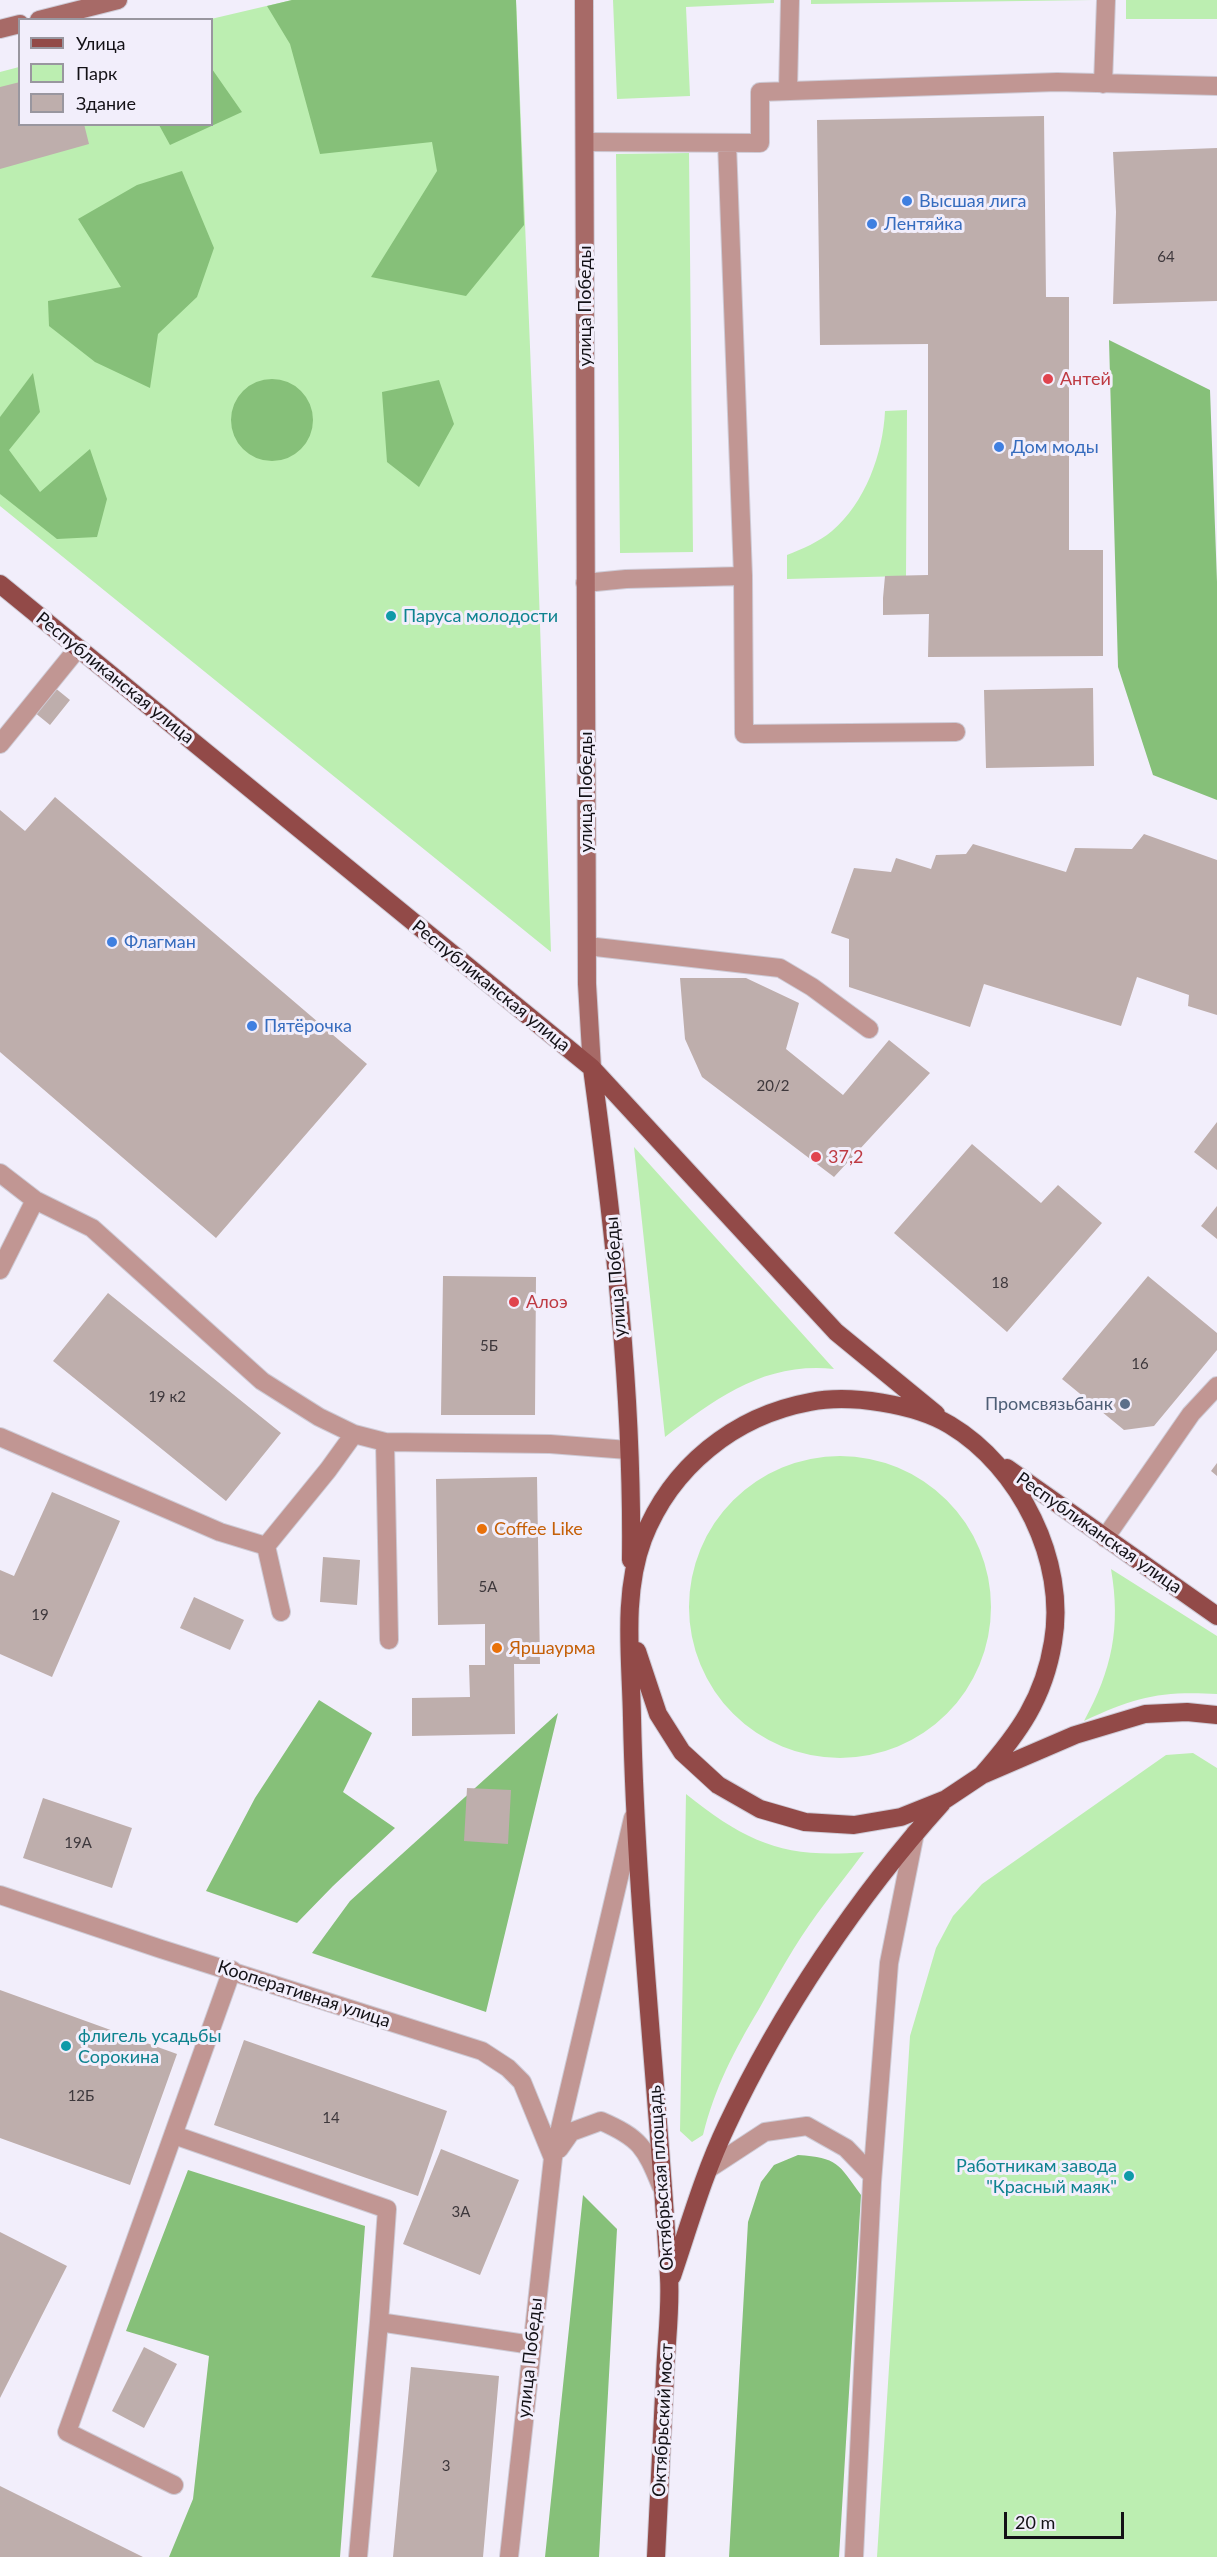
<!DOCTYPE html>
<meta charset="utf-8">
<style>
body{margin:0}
#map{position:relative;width:1217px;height:2557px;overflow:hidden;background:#f2eefb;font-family:Lato,sans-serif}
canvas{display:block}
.legend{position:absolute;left:18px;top:18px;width:195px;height:108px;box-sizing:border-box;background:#f2eefb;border:2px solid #99969f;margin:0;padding:8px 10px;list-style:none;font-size:18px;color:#131116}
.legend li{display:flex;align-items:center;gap:12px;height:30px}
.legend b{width:30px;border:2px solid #99969f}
.scale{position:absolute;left:1004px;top:2512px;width:120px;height:27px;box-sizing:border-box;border:3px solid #131116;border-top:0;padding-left:8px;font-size:18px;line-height:21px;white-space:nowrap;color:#131116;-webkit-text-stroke:4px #f2eefb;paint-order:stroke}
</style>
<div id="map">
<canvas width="1217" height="2557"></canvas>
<ul class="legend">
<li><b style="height:8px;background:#924a48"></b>Улица</li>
<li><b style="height:16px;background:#bceeb1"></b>Парк</li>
<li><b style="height:16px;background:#beaeac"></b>Здание</li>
</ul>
<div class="scale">20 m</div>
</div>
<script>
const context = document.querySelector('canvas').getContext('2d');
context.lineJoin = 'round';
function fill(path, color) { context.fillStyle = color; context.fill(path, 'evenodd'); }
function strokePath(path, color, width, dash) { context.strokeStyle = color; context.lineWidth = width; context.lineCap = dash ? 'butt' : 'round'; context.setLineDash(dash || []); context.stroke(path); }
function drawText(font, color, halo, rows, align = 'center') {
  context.font = font + ' Lato,sans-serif'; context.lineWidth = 6; context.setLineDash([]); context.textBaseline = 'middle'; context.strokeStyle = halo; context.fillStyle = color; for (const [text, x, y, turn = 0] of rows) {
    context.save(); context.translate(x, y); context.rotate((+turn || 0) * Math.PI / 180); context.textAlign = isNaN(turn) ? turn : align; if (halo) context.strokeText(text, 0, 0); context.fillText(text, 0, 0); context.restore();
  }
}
fill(new Path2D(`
 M292,0H516L534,446L551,952L0,506V72L19,67L20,124H212L211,19Z
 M613,0H774V3L686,7L690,96L617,99Z
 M811,0H1093L811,4Z
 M1126,0H1217V19H1126Z
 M689,153L693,552L620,553L616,154Z
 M907,410L906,576L787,579V555C802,549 819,542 832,531C865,503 883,454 885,411Z
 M634,1147L834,1369C765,1362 718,1397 665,1437Z
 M689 1607a151 151 0 1 1 302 0a151 151 0 1 1-302 0Z
 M1111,1569L1217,1636V1694C1159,1691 1136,1697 1084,1721C1112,1670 1121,1627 1111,1569Z
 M1193,1753L1217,1768V2557H877L910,2036L936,1948L953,1916L982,1884L1166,1755Z
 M686,1794C747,1843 785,1859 864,1852C849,1873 832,1893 817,1914C795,1944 777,1977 759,2009C734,2051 715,2087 703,2135L692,2142L680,2131Z`), '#bceeb1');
fill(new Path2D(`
 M292,0H516L524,225L466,296L371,277L437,171L432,142L320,154L290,44L267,6Z
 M212,69L242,112L170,145L159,125L212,124Z
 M182,171L214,248L197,297L158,334L150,388L95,362L49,326L48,301L121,287L78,219L137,185Z
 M1109,340L1210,390L1217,582V800L1153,775L1118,667Z
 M33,373L40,412L9,450L40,492L90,449L107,499L97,537L57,539L0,494V417Z
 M231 420a41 41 0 1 1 82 0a41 41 0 1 1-82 0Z
 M439,380L454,424L419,487L387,462L382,392Z
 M319,1700L372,1733L343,1792L395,1828L333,1886L297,1923L206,1891L255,1798Z
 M558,1713L486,2012L312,1953L350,1901Z
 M798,2155C838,2158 838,2163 861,2195L839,2557H729L748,2222L761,2182L774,2165Z
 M188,2170L365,2226L340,2557H169L193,2499L209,2356L126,2331Z
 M583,2195L617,2229L599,2557H545Z`), '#86c079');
fill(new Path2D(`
 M20,82V124H84L89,144L0,169V87Z
 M1044,116L1046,297H1069V550H1103V656L928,657L929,614L883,615V598L885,576L928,575V344L820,345L817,120Z
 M1217,148V301L1113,304L1116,212L1113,152Z
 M54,687L70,700L50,725L34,712Z
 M1093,688L1094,766L986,768L984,690Z
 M55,797L367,1064L216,1238L0,1052V810L25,831Z
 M1144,834L1217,860V1015L1188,1006L1189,995L1137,977L1121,1026L984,984L970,1027L849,987V939L831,933L854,868L891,872L896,858L931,869L936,855L966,854L973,844L1066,872L1075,848L1132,849Z
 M680,978H746L799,1003L786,1049L843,1095L889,1040L930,1073L834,1177L702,1077L685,1039Z
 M1217,1122V1170L1194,1152Z
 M972,1144L1041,1203L1058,1185L1102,1223L1007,1332L894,1233Z
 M1217,1206V1239L1201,1226Z
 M443,1276L536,1277L535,1415H441Z
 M1148,1276L1217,1333V1350L1154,1426L1124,1430L1062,1379Z
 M108,1293L281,1433L226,1501L53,1361Z
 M1217,1463V1476L1211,1471Z
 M537,1477L540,1664H514L515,1734L412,1736V1698L470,1697L469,1665H485V1624L438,1625L436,1479Z
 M52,1492L120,1521L52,1677L0,1654V1570L14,1576Z
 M323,1557L360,1560L357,1605L320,1602Z
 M194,1597L244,1620L230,1650L180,1628Z
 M467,1788L511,1790L508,1844L464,1841Z
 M43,1798L132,1828L112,1888L23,1858Z
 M0,1990L177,2054L130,2185L0,2138Z
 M244,2040L447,2111L418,2196L214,2125Z
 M441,2149L519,2180L480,2275L403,2244Z
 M0,2232L67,2266L0,2398Z
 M144,2347L177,2364L144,2428L112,2411Z
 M411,2367L499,2376L483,2557H393Z
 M0,2486L143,2557H0Z`), '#beaeac');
const lane = new Path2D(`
 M1103,84L1106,0
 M788,91L790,0
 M585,142L760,143V92L1057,82L1217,86
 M743,576L744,734L956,732
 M585,583L626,579L743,576L727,143
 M0,744L78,648
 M587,946L780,968L812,987L869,1029
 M0,1173L35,1200L92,1228L262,1381L319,1417L354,1434L385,1442L550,1444L628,1450
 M0,1270L35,1200
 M0,1437L220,1532L266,1546L328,1470L354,1434
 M385,1442L389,1640
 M1105,1538L1191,1414L1217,1386
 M266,1546L281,1612
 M174,2135L387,2209L379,2322
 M174,2485L67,2432L232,1970
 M358,2557L379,2322L532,2345`);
const street = new Path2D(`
 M0,1895L161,1949L482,2051L508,2068L522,2082L553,2158
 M559,2149L571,2132L601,2121C640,2138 645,2147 661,2186
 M710,2168L765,2132L807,2126L846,2148L872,2175
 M509,2557L553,2158L633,1818
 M854,2557L872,2182L889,1963L915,1833`);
const secondary = new Path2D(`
 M584,0L587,984L592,1068
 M39,20L118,0
 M0,29L20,24`);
const primary = new Path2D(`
 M0,584L592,1068L836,1332L936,1414
 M592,1068C614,1230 633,1396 631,1560
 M1007,1468L1217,1616
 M637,1651L658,1714L682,1752L718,1785L760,1809L805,1822L854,1825L901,1817L946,1799L982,1775L1075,1735L1145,1714L1187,1712L1217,1715
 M672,2276C689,2226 704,2173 727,2125C780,2012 858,1896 942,1803
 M656,2557C659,2497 662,2437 665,2376C666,2344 671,2310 669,2277C658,2090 636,1905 632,1718C631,1659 622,1595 643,1539C671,1467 734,1416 810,1402C850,1394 915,1404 950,1425C1020,1467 1067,1561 1053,1642C1044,1698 1019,1733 982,1775`);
strokePath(lane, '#cecbd6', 20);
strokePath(street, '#cecbd6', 20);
strokePath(secondary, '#cecbd6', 20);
strokePath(primary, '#cecbd6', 20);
strokePath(lane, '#c19693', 18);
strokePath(street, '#c19693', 18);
strokePath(secondary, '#a76a67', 18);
strokePath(primary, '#924a48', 18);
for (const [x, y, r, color] of [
 [907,201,6,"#3f7fe0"],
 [872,224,6,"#3f7fe0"],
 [1048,379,6,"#e0444e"],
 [999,447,6,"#3f7fe0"],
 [391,616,6,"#0f9aa8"],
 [112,942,6,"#3f7fe0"],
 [252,1026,6,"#3f7fe0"],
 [816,1157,6,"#e0444e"],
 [514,1302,6,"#e0444e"],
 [1125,1404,6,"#5c6f8a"],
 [482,1529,6,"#e8710a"],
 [497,1648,6,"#e8710a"],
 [66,2046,6,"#0f9aa8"],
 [1129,2176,6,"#0f9aa8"]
]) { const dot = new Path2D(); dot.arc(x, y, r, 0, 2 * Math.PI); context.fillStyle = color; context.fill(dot); strokePath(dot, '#f2eefb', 2); }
drawText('15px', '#3e383c', null, [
 ["64",1166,257],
 ["20/2",773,1086],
 ["18",1000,1283],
 ["5Б",489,1346],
 ["16",1140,1364],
 ["19 к2",167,1397],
 ["5А",488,1587],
 ["19",40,1615],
 ["19А",78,1843],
 ["12Б",81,2096],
 ["14",331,2118],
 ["3А",461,2212],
 ["3",446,2466]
]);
drawText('18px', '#366cbe', '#f2eefb', [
 ["Высшая лига",919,201],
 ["Лентяйка",884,224],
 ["Дом моды",1011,447],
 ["Флагман",124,942],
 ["Пятёрочка",264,1026]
], 'left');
drawText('18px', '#131116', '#f2eefb', [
 ["улица Победы",585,306,-90],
 ["Республиканская улица",115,678,39],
 ["улица Победы",586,792,-90],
 ["Республиканская улица",491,986,39],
 ["улица Победы",616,1277,-94],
 ["Республиканская улица",1099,1533,35],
 ["Кооперативная улица",304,1994,18],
 ["Октябрьская площадь",661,2178,-94],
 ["улица Победы",530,2358,-84],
 ["Октябрьский мост",663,2420,-87]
]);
drawText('18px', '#be3a42', '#f2eefb', [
 ["Антей",1060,379],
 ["37,2",828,1157],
 ["Алоэ",526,1302]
], 'left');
drawText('18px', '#0d838f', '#f2eefb', [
 ["Паруса молодости",403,616],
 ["флигель усадьбы",78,2036],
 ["Сорокина",78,2057],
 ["Работникам завода",1117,2166,"right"],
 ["\"Красный маяк\"",1117,2187,"right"]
], 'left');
drawText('18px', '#4e5e75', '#f2eefb', [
 ["Промсвязьбанк",1113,1404]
], 'right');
drawText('18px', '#c56008', '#f2eefb', [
 ["Coffee Like",494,1529],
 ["Яршаурма",509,1648]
], 'left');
</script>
